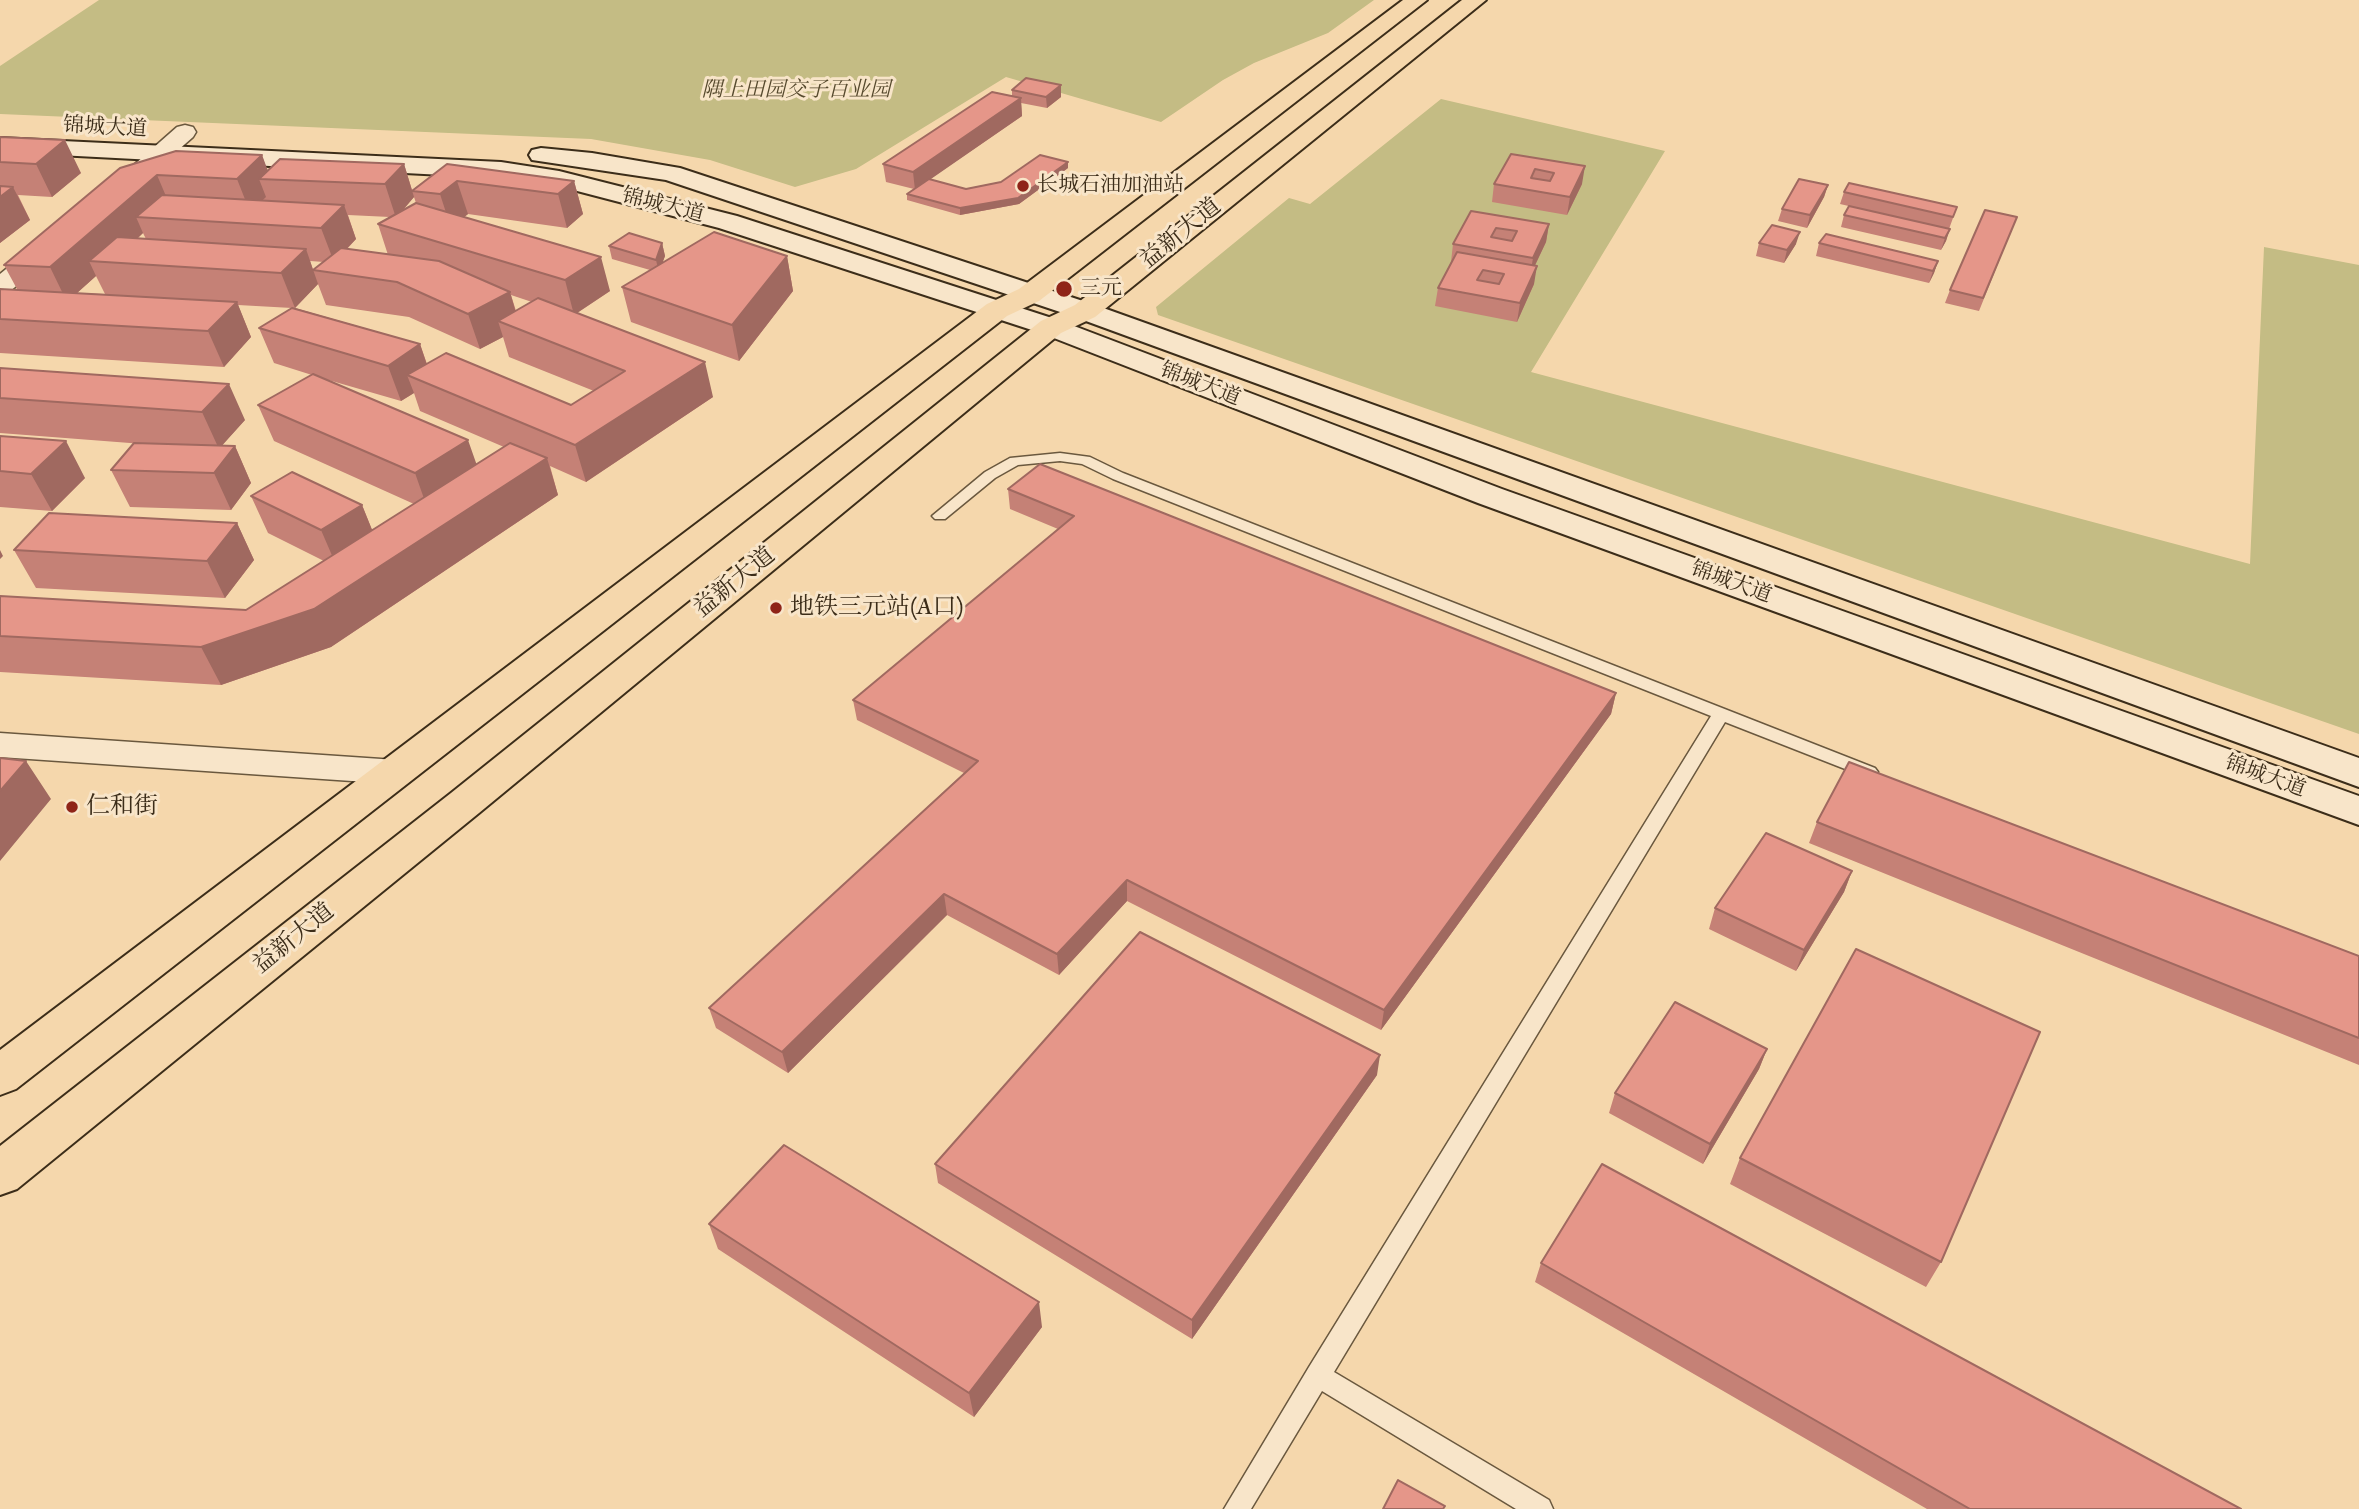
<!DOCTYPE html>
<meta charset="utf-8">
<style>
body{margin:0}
canvas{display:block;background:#f5d7ac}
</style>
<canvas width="2359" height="1509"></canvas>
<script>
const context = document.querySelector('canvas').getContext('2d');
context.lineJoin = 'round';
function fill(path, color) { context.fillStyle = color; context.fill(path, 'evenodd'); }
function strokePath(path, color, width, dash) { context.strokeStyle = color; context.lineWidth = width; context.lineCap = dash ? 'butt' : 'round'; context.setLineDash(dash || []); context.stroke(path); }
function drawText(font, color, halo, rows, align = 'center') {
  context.font = font + ' "IM FELL Great Primer","Noto Serif SC",serif'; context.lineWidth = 6; context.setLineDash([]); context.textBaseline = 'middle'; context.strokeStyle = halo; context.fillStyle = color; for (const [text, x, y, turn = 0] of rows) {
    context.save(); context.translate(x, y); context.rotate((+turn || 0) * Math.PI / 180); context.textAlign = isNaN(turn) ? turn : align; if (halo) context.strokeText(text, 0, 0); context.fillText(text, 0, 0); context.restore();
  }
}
fill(new Path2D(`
 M99,0H1374L1328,33L1254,63L1223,80L1161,122L1006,77L856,169L795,187L710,160L591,139L0,114V66Z
 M1441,99L1665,151L1531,372L2250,564L2264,247L2359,265V734L1158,315L1156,307L1289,198L1310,204Z`), '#c4bc84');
const lane = new Path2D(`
 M1060,453L1090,457L1123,473L1875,768L1878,772L1875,776H1863L1725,722L1334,1372L1549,1500L1553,1509H1516L1322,1391L1251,1509H1224L1309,1367L1711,716L1113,479L1082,464L1060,461L1018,465L995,478L945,519H935L932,516L985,472L1010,458Z`);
const street = new Path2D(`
 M185,125L193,127L196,132L193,137L143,181H127L124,176L127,171L177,127Z
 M48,240L57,242L60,247L57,252L9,292L0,295V274L39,242Z
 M0,733L396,760L409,763L414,772L409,781L396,784L0,757Z`);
const secondary = new Path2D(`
 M0,138L501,162L559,171L737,216L1061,321L1502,489L2359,796V825L1478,503L1041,333L719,228L558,186L501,178L0,152Z
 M541,148L592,153L680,168L1095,305L2359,758V787L1075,317L666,180L532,160L529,155L532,150Z`);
const primary = new Path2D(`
 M1403,0H1427L1039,301L1007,316L16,1089L0,1095V1050L987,304L1019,289Z
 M1462,0H1486L1095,317L1061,333L479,813L17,1189L0,1195V1146L451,793L1041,321L1075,305Z`);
strokePath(lane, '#6a583e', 3);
strokePath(street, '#6a583e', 3);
strokePath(secondary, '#3c2d19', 4);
strokePath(primary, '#3c2d19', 4);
fill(lane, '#f8e5c9');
fill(street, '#f8e5c9');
fill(secondary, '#f8e5c9');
fill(primary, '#f5d7ac');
fill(new Path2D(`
 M1012,90L1061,97L1047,108L1021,103L1022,116L930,179L966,189L1068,168L1019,204L960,215L907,200V194L914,189L886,182L883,164L1012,96Z
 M0,137L81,173L52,197L18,195L30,220L0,243Z
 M176,151L262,155L267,171L404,164L412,190L447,164L574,181L583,214L567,228L468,214L464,217L610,291L577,313L713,397L586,482L550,466L558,495L331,647L221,685L0,672V596L246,610L324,561L268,533L251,496L362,505L372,530L414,504L274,441L258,405L312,375L274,363L259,328L292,308L238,305L251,337L224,367L0,353V289H17L4,265ZM414,197L416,203L403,210ZM348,215L390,217L378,224L388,255L347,249L356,239ZM143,233L146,239H137ZM310,261L324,262L313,270ZM96,276L105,294L77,293ZM318,284L326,305L409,317L480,349L503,337L509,357L594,391L571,405L427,364L420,344L295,308ZM511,295L532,302L516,311ZM318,377L401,401L414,393L420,411L504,447L477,464Z
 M1511,154L1582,184L1567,215L1492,202L1494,184Z
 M1828,185L1824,197L1807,228L1778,221L1782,209Z
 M1844,192L1957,207L1949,229L1946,241L1941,250L1841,227L1844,215L1913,221L1840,204Z
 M1471,211L1549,224L1546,242L1535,265L1534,284L1517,322L1435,306L1438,288L1451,262L1453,244Z
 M2012,229L1979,311L1945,303L1950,290Z
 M662,243L665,256L662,263L787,256L793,291L739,361L631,322L622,287L650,270L612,259L609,246Z
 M1759,243L1796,244L1784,263L1756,256Z
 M1819,243L1938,261L1934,273L1929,283L1816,256Z
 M0,368L245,420L221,446H235L251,483L231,510L130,507L111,470L143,444L0,433Z
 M0,436L85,478L52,511L0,507Z
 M1008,489L1616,693L1611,714L1381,1030L1127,901L1059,975L947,915L788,1073L716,1028L709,1008L964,773L857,720L853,700L1058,529L1010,509Z
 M237,523L254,560L225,598L36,588L14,550Z
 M1817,822L2359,956V1065L1809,843Z
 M1852,871L1844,892L1796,971L1709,929L1715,908Z
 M1767,1049L1759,1069L1703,1164L1609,1113L1615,1093Z
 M1377,1075L1192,1339L938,1183L935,1164Z
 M1740,1158L1941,1262L1926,1287L1730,1184Z
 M709,1224L1042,1327L974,1417L718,1249Z
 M1541,1263L2241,1509H1927L1535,1282Z`), '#c58176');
fill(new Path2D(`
 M1061,85V97L1047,108L1046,97Z
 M1021,98L1022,116L915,190L913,172Z
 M65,140L81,173L52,197L36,164Z
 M262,155L271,179H259L266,197L250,212L237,179Z
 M1068,162V168L1019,204L960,215V208Z
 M404,164L414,197L396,218L385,184Z
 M1585,166L1582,184L1567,215L1570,197Z
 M157,175L171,208L136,217L143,233L110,263L89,261L96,276L67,302L50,267Z
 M457,181L468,214L451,228L440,194Z
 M574,181L583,214L567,228L558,194Z
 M1828,185L1824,197L1807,228L1810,215Z
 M13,187L30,220L0,243V197Z
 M344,205L356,239L334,262L321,228Z
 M1549,224L1546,242L1530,276L1533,258Z
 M1950,229L1946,241L1941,250L1945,238Z
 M1800,232L1796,244L1784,263L1787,250Z
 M662,243L665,256L659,273L656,260Z
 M306,249L318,284L295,308L281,273Z
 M787,256L793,291L739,361L732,325Z
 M601,257L610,291L574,315L565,280Z
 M1938,261L1934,273L1929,283L1933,271Z
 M1537,266L1534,284L1517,322L1520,303Z
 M510,292L520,327L498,321L503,337L480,349L468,314Z
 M237,302L251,337L224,367L208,331Z
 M420,344L432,380L407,375L414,393L401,401L388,366Z
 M705,362L713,397L586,482L575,445Z
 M229,384L245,420L219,449L202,412Z
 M468,440L481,477L428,510L415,473Z
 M66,441L85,478L52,511L31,474Z
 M235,446L251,483L231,510L214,473Z
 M547,458L558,495L331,647L221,685L201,647Z
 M362,505L377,542L337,567L321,530Z
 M237,523L254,560L225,598L207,561Z
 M0,550L3,556L0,559Z
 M1616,693L1611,714L1381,1030L1384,1010Z
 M26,761L51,799L0,861V791Z
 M1852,871L1844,892L1796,971L1804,950Z
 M1127,880V901L1059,975L1057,954Z
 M944,894L947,915L788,1073L782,1052Z
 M1767,1049L1759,1069L1703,1164L1710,1144Z
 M1380,1055L1377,1075L1192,1339V1320Z
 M1039,1302L1042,1327L974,1417L969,1393Z`), '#a06960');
const building = new Path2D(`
 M1026,78L1061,85L1046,97L1012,90Z
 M992,92L1021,98L913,172L883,164Z
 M0,137L65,140L36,164L0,162Z
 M176,151L262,155L237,179L157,175L50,267L4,265L120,168Z
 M1511,154L1585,166L1570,197L1494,184ZM1535,169L1554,173L1550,181L1531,178Z
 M1040,155L1068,162L1018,198L960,208L907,194L929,179L966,189L1001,182Z
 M280,159L404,164L385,184L259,179Z
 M447,164L574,181L558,194L457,181L440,194L412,191Z
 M1799,179L1828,185L1810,215L1782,209Z
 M1849,183L1957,207L1953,217L1844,192Z
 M0,186L13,187L0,197Z
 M162,195L344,205L321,228L136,217Z
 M416,203L601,257L565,280L378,224Z
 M1849,206L1950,229L1945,238L1844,215Z
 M1985,210L2017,217L1983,298L1950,290Z
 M1471,211L1549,224L1533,258L1453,244ZM1496,228L1517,231L1512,241L1491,237Z
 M1772,225L1800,232L1787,250L1759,243Z
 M714,232L787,256L732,325L622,287Z
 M629,233L662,243L656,260L609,246Z
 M1826,234L1938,261L1933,271L1819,243Z
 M117,237L306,249L281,273L89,261Z
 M341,248L439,261L510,292L468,314L397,282L313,270Z
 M1457,252L1537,266L1520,303L1438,288ZM1483,270L1504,274L1499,284L1477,280Z
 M0,289L237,302L208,331L0,319Z
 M538,298L705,362L575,445L407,375L446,353L571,405L625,371L498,321Z
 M292,308L420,344L388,366L259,328Z
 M0,368L229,384L202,412L0,398Z
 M313,374L468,440L415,473L258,405Z
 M0,436L66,441L31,474L0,471Z
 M134,443L235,446L214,473L111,470Z
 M510,443L547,458L314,609L201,647L0,636V596L246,610Z
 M1040,464L1616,693L1384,1010L1127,880L1057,954L944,894L782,1052L709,1008L978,761L853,700L1074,516L1008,489Z
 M292,472L362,505L321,530L251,496Z
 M49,513L237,523L207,561L14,550Z
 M0,758L26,761L0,791Z
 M1849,762L2359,956V1038L1817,822Z
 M1766,833L1852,871L1804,950L1715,908Z
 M1140,932L1380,1055L1192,1320L935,1164Z
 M1856,949L2040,1032L1941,1262L1740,1158Z
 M1675,1002L1767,1049L1710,1144L1615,1093Z
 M784,1145L1039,1302L969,1393L709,1224Z
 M1602,1164L2241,1509H1970L1541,1263Z
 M1398,1480L1445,1506L1443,1509H1383Z`);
fill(building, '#e59689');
strokePath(building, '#a06960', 2);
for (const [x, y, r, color] of [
 [1023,186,7,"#8f2418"],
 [1064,289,9,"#8f2418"],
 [776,608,7,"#8f2418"],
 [72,807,7,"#8f2418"]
]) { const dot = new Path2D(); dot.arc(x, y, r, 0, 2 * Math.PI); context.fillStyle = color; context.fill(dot); strokePath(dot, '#f8e5c9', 2.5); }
drawText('italic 21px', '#574a2e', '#f8e5c9', [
 ["隅上田园交子百业园",796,91]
]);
drawText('21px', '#3c2d19', '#f8e5c9', [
 ["锦城大道",105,128,3],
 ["锦城大道",663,206,14],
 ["锦城大道",1200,385,21],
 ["锦城大道",1731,583,20],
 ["锦城大道",2265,777,20]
]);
drawText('21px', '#3c2d19', '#f8e5c9', [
 ["长城石油加油站",1037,186],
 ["三元",1080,289]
], 'left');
drawText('24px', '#3c2d19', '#f8e5c9', [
 ["益新大道",1181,234,-39],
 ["益新大道",735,583,-39],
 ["益新大道",294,939,-39]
]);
drawText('24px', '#3c2d19', '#f8e5c9', [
 ["地铁三元站(A口)",790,608],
 ["仁和街",86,807]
], 'left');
</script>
